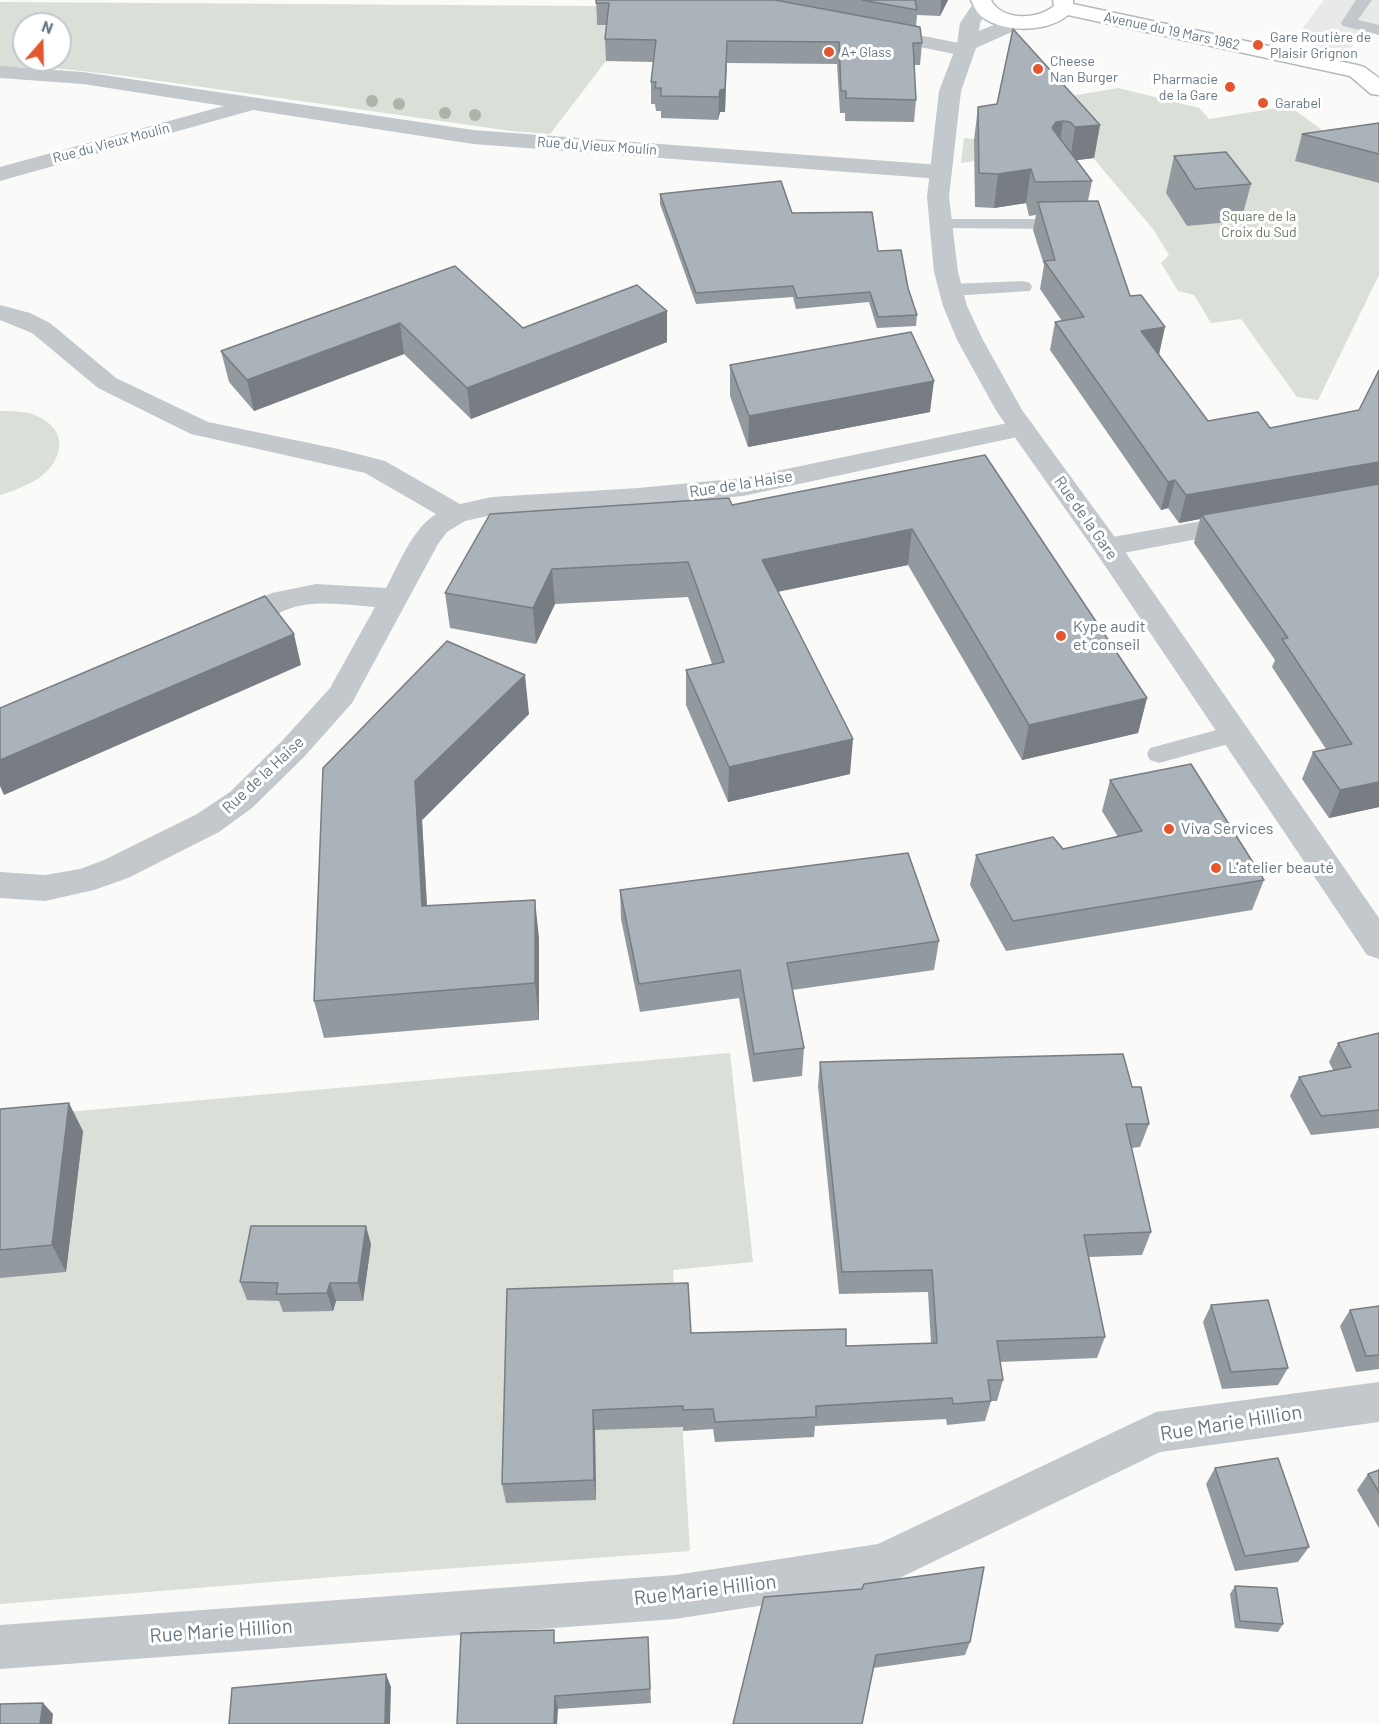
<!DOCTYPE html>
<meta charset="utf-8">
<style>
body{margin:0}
#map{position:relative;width:1379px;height:1724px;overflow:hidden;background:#fafaf8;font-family:Barlow,sans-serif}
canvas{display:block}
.north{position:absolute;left:12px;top:12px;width:60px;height:60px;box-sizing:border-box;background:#fff;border:2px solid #c1c8cd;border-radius:50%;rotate:20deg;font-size:16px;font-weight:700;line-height:24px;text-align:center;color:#657683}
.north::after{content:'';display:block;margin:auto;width:21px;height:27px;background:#e4572e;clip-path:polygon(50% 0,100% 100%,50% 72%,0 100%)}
</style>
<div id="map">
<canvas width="1379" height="1724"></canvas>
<div class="north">N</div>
</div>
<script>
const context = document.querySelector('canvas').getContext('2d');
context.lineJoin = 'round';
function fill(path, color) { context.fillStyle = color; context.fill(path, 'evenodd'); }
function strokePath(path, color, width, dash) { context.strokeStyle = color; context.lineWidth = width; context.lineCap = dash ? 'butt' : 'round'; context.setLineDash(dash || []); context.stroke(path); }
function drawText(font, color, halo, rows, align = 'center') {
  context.font = font + ' Barlow,sans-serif'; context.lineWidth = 6; context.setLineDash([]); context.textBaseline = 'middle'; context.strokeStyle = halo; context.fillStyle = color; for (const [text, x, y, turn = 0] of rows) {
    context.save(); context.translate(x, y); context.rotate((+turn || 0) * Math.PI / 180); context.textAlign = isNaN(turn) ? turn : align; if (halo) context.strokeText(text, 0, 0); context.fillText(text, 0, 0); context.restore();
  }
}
fill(new Path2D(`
 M1324,0H1379V28L1362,29L1348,53L1293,41Z`), '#e8e9e9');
fill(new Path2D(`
 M0,2L596,6L597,24L610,25L606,61L550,134L511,131L125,76L55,68L0,67ZM24,24H60V60H24Z
 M1118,88L1199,108L1209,119L1289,106L1351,151L1341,173L1379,183V275L1318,400L1297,397L1241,319L1211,323L1194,295L1178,291L1161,263L1169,255L1153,229L1083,146L961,163L964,138L1033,145L1071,96Z
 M0,411C12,411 26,411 37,416C69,430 64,460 39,478C27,486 13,491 0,495Z
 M730,1053L753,1262L673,1270L690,1551L333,1577L0,1604V1118Z`), '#dadfd7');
const secondary = new Path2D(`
 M971,0H991C1001,21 1038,20 1054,6L1053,0H1073V4L1357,65L1364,67L1379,78V95L1371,94L1350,76L1068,15C1048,33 997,34 978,13C975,9 973,4 971,0Z`);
strokePath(secondary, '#b3babf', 3);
fill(new Path2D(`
 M1356,0H1372L1358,20L1379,25V35L1343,26L1341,23Z
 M940,219H1068L1074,220L1077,224L1074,228L1068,229L934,228L931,224L934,220Z
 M1023,281L1030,283L1032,287L1030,291L951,296L944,294L942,290L944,286L951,284Z
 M1235,725L1243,728L1247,734L1243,740L1159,763L1150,760L1147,754L1150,748Z`), '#c3c8cc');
fill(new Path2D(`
 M878,27L964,44L971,46L974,50L971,54L964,56L871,37L868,33L871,29Z
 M0,66L83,72L473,130L941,165L949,167L952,172L949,177L941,179L473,144L253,110L0,181V167L224,106L83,84L0,78Z
 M0,305L30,313L50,323L116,378L208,422L338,449L385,461L460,504L492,497L638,488L743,478L1022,420L1031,422L1035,428L1031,434L1022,436L743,496L638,506L492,515L465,521L447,532L438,544L352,703L304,757L252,808L219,832L128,878L94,890L45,901L0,898V872L45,875L80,869L104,860L197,814L230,792L282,741L330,688L375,607C347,605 313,599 286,610C266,618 243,636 221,630L216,623L221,616L272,593L316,584L386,588C399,564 412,529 436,514L365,473L191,434L98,388L32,333L0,320Z
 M1241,514L1251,517L1255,523L1251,529L1107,556L1097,554L1093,547L1097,540L1107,538Z
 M1379,1382V1422L1160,1452L881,1587L675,1619L0,1669V1625L675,1575L878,1544L1156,1412Z`), '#c3c8cc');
fill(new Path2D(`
 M975,1L986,0L992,5L980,23L979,31L1011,18H1025L1028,22L1025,26L976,48L961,91L949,197L958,272L967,306L983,340L1022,410L1117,540L1379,918V959L1367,955L1097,554L997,412L957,340L943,306L934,272L927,197L939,91L957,44L960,23Z`), '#c3c8cc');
fill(secondary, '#fff');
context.fillStyle = '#aab4a7';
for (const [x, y] of [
 [372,101],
 [399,104],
 [445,113],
 [475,115]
]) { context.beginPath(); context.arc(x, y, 6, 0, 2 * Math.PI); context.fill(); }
fill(new Path2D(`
 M596,0H948L940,16L917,15L916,27L922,43L920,65H914L916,100L914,122L845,121V113H840L837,64L727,63L725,112H720L718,120L661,118V111H656L655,104H651V82L653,62L606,61L605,39L607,25H597Z
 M997,104L1100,125L1094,158L1076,160L1092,181L1088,201L1130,296L1159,354L1208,421L1270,428L1359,410L1379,370V807L1329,818L1302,779L1313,752L1326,749L1272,667L1275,660L1194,543L1200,519L1179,523L1168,508L1161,510L1050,350L1055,322L1062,321L1040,289L1044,265L1033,230L1036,215L1029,216L1026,203L994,208L975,207L974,140L978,107Z
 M1379,123V183L1295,161L1302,134Z
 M1174,156L1251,184L1241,221L1187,226L1166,193Z
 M660,194L792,213L878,251L908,288L917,315L916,326L877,328L869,302L796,309L793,297L696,304L660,204Z
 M455,266L523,328L667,311V342L471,419L404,354L254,411L229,382L221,351Z
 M730,365L930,412L748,447L730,396Z
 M985,455L1147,698L1138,733L1022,760L908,565L778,592L850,774L728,802L686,705V670L712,664L688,597L555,604L536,644L450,628L445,593L732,505Z
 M529,714L422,820L427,905L539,938V1020L324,1038L314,1001L323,768Z
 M1110,780L1264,880L1252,910L1006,951L970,885L976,855L1063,849L1118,837L1102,811Z
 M620,890L939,941L934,970L792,990L804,1048L802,1076L753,1082L739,998L640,1012L621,919Z
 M1379,1033V1128L1311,1135L1290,1096L1299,1077L1333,1070L1329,1062L1338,1043Z
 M820,1062L1132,1087L1149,1124L1140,1147L1131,1148L1151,1232L1142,1255L1089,1257L1105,1337L1097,1358L1000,1362L1003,1380L997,1401H991L985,1421L947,1425L946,1419L815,1426L814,1437L715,1442L713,1429L683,1431V1427L595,1430L596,1500L506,1503L502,1484L507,1289L691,1333L846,1346L931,1343L928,1292L839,1294L818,1086Z
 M0,1109L83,1131L66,1272L0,1278Z
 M371,1244L363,1301H336L333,1311L283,1312L279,1301L247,1300L240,1282Z
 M1211,1305L1288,1368L1278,1385L1222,1389L1203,1322Z
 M1379,1306V1369L1356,1372L1340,1326L1350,1310Z
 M1215,1468L1309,1547L1298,1562L1235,1571L1206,1484Z
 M1379,1470V1528L1357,1490L1368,1474Z
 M1235,1586L1283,1624L1278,1632L1235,1628L1230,1594Z
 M764,1597L970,1642L965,1655L873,1668Z
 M648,1637L651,1703L558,1709L457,1724L556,1643Z`), '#929a9f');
fill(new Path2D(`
 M941,0H948L940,16Z
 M727,41L725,112H720L718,120L719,97Z
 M1063,121L1058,154L1052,128L1056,122Z
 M1100,125L1094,158L1070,161L1075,127Z
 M1031,169L1026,203L994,208L998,174Z
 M667,311V342L471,419L467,388Z
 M400,323L404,354L254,411L247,380Z
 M1165,327L1159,355L1141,331Z
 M934,381L930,412L748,447L749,416Z
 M1379,462V489L1202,515L1200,519L1179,523L1186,495Z
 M1175,480L1168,508L1161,510L1168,482Z
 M912,529L908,565L760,595L762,560Z
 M552,569L555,604L536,644L533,608Z
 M294,634L301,665L4,795L0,786V760Z
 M525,675L529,714L422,820L429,943L422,906L415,781Z
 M1147,698L1138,733L1022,760L1029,725Z
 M853,739L850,774L728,802L729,767Z
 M1379,782V807L1329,818L1340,790Z
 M535,900L539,938V1020L535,983Z
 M69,1103L83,1131L66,1272L52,1245Z
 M366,1226L371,1244L363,1301L358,1283Z
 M330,1283L336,1301L333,1311L327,1293Z
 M593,1410L595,1430L596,1500L594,1480Z
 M386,1674L391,1687L390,1724H385Z
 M555,1696L558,1709L557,1724H554Z
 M43,1703L53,1714L52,1724H40Z`), '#777d82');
const building = new Path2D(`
 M596,0H775L920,27L922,43H913L916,100L846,98V91H841L839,42L727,41L725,89L720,90L719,97L661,96V88H655L656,82H651L656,40L605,39L609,3H596Z
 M862,0H915L917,10Z
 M1013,29L1100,125L1075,127L1070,122L1063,121L1056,122L1052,128L1092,181L1035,182L1031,169L998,174L979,173L978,107L997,104Z
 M1379,123V154L1302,134Z
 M1226,152L1251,184L1195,189L1174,156Z
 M781,181L792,213L872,212L878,251L901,250L908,288L917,315L878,317L870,292L797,298L793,286L696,293L660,194Z
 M1098,201L1130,296L1141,295L1165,327L1141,331L1208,421L1258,412L1270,428L1359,410L1379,370V462L1186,495L1175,480L1168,482L1055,322L1084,317L1044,261L1055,260L1038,202Z
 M455,266L523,328L637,285L667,311L467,388L400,323L247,380L221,351Z
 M911,332L934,381L749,416L730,365Z
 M985,455L1147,698L1029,725L912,529L762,560L853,739L729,767L686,670L724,662L688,562L552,569L533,608L445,593L490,514L729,498L732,505Z
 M1379,484V782L1340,790L1313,752L1352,744L1282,639L1288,638L1202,515Z
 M265,596L294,634L0,760V708Z
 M447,641L525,675L415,781L422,906L535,900V983L314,1001L323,768Z
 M1191,764L1264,880L1013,921L976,855L1053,837L1063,849L1142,831L1110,780Z
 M908,853L939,941L787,963L804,1048L754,1054L740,970L639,984L620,890Z
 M1379,1033V1110L1321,1116L1299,1077L1351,1067L1338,1043Z
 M1123,1054L1132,1087H1141L1149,1124H1126L1151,1232L1084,1235L1105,1337L997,1341L1003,1380H988L991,1401L953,1404L952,1398L816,1406V1417L715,1422L713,1409L683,1410V1406L593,1410L594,1480L502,1484L507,1289L688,1283L691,1333L846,1329V1346L937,1343L932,1270L842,1272L820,1062Z
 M69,1103L52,1245L0,1250V1109Z
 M251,1226H366L358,1283H330L327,1293L276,1294L278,1283L240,1282Z
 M1268,1300L1288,1368L1231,1372L1211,1305Z
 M1379,1306V1355L1366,1356L1350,1310Z
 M1278,1458L1309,1547L1245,1556L1215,1468Z
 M1379,1470V1492L1368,1474Z
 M984,1567L970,1642L876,1655L862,1724H733L764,1597L862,1589L864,1584Z
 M1235,1586L1277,1588L1283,1624L1240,1621Z
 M554,1630V1643L648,1637L650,1689L555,1696L554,1724H457L461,1633Z
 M386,1674L385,1724H229L232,1688Z
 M43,1703L40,1724H0V1704Z`);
fill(building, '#aab3b9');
strokePath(building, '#777d82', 1.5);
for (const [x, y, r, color] of [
 [1258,45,6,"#e4572e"],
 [829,52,6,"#e4572e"],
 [1038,69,6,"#e4572e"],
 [1230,87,6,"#e4572e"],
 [1263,103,6,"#e4572e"],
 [1061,636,6,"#e4572e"],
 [1169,829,6,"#e4572e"],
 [1216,868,6,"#e4572e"]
]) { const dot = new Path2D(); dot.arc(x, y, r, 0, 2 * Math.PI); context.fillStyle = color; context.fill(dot); strokePath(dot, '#fff', 2); }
drawText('14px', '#657683', '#fff', [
 ["Avenue du 19 Mars 1962",1172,31,12],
 ["Rue du Vieux Moulin",111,143,-15],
 ["Rue du Vieux Moulin",597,146,4]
]);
drawText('14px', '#657683', '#fff', [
 ["Gare Routière de",1270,37],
 ["Plaisir Grignon",1270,53],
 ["A+ Glass",841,52],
 ["Cheese",1050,61],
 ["Nan Burger",1050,77],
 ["Pharmacie",1218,79,"right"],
 ["de la Gare",1218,95,"right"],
 ["Garabel",1275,103]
], 'left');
drawText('14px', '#687a64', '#fff', [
 ["Square de la",1259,216],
 ["Croix du Sud",1259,232]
]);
drawText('16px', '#657683', '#fff', [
 ["Rue de la Haise",741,484,-9],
 ["Rue de la Gare",1086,518,55],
 ["Rue de la Haise",263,775,-43]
]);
drawText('16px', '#657683', '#fff', [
 ["Kype audit",1073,627],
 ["et conseil",1073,645],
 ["Viva Services",1181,829],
 ["L'atelier beauté",1228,868]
], 'left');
drawText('20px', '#657683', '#fff', [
 ["Rue Marie Hillion",1231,1423,-9],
 ["Rue Marie Hillion",705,1590,-7],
 ["Rue Marie Hillion",221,1631,-4]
]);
</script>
